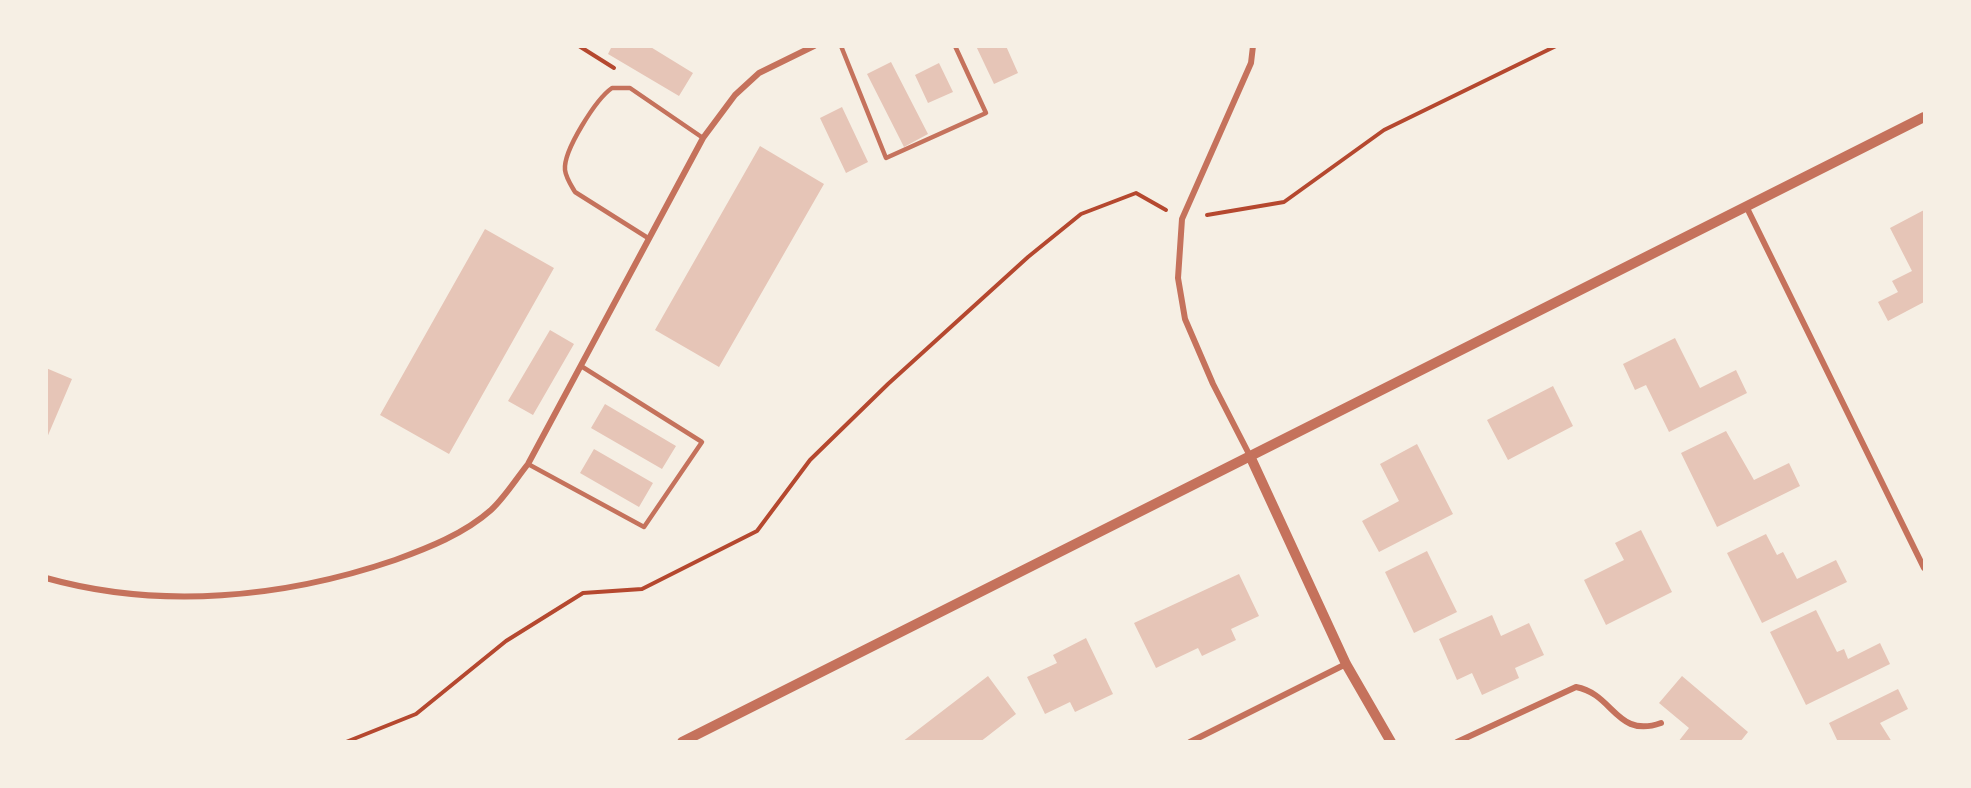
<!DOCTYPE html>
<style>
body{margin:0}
#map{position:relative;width:1971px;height:788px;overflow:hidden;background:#f6efe4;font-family:"Work Sans",sans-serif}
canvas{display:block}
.frame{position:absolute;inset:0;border:48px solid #f6efe4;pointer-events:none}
</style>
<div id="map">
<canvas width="1971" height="788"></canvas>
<div class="frame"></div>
</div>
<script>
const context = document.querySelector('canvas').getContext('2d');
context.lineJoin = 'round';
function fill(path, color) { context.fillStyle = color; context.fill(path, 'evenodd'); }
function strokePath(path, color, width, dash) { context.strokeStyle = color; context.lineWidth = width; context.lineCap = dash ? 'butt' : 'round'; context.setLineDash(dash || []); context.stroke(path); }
fill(new Path2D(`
 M612,46H649L693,73L679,96L608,54Z
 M976,46H1006L1018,73L994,84Z
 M891,62L928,134L904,147L867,74Z
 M939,63L953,92L928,103L915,75Z
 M842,107L868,162L846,173L820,118Z
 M760,146L824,184L719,367L655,330Z
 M1924,210V302L1888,321L1878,302L1898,292L1892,281L1912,271L1890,228Z
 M485,229L554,268L449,454L380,415Z
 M550,330L574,344L533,415L508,401Z
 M1675,338L1700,388L1736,370L1747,393L1669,432L1646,385L1635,390L1623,364Z
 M46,368L72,379L46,440Z
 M1553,386L1573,426L1508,460L1487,420Z
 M605,404L676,446L662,469L591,428Z
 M1726,431L1754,480L1789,463L1800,486L1717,527L1681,453Z
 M1417,444L1453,514L1379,552L1362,521L1399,501L1380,464Z
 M594,449L653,483L639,507L580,473Z
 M1641,530L1672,592L1606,625L1584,580L1624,560L1615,543Z
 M1766,534L1777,555L1783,552L1797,579L1836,560L1847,582L1762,623L1727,553Z
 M1427,551L1457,612L1414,633L1385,572Z
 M1239,574L1259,616L1231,629L1236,640L1202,656L1198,648L1156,668L1134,623Z
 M1816,610L1837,652L1844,649L1848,659L1880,643L1890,664L1806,705L1770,632Z
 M1492,615L1501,636L1529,623L1544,655L1515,668L1519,678L1482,695L1472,673L1457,680L1439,639Z
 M1086,638L1113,694L1075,712L1070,702L1045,714L1027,677L1057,663L1053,655Z
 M988,676L1016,714L980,742H902Z
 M1682,676L1748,732L1740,742H1678L1689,728L1659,703Z
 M1898,689L1908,709L1880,723L1892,742H1838L1829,723Z`), '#e6c5b7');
strokePath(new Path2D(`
 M579,46L614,68
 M1207,215L1284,202L1384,130L1556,46
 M346,742L416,714L506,641L583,593L642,589L757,531L810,460L888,384L1028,257L1081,214L1136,193L1166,210`), '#b5482f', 4);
strokePath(new Path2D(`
 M841,46L886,158L986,113L955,46
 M648,238L575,192C571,185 566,178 565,170C563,151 596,99 612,88H630L703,138
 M528,464L644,527L702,442L581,366`), '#c5725c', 4.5);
strokePath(new Path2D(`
 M1746,206L1924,568
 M1250,456L1213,384L1185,319L1178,278L1182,219L1251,63L1253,46
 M46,578C160,610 284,598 395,560C428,548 464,534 491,510C505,497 516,479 528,464L703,138L735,95L759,73L814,46
 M1190,742L1346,664
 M1457,742L1576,687C1614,694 1616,739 1661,723`), '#c5725c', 6);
strokePath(new Path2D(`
 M1250,456L1346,664L1391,742
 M682,742L1924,117`), '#c5725c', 10);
</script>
